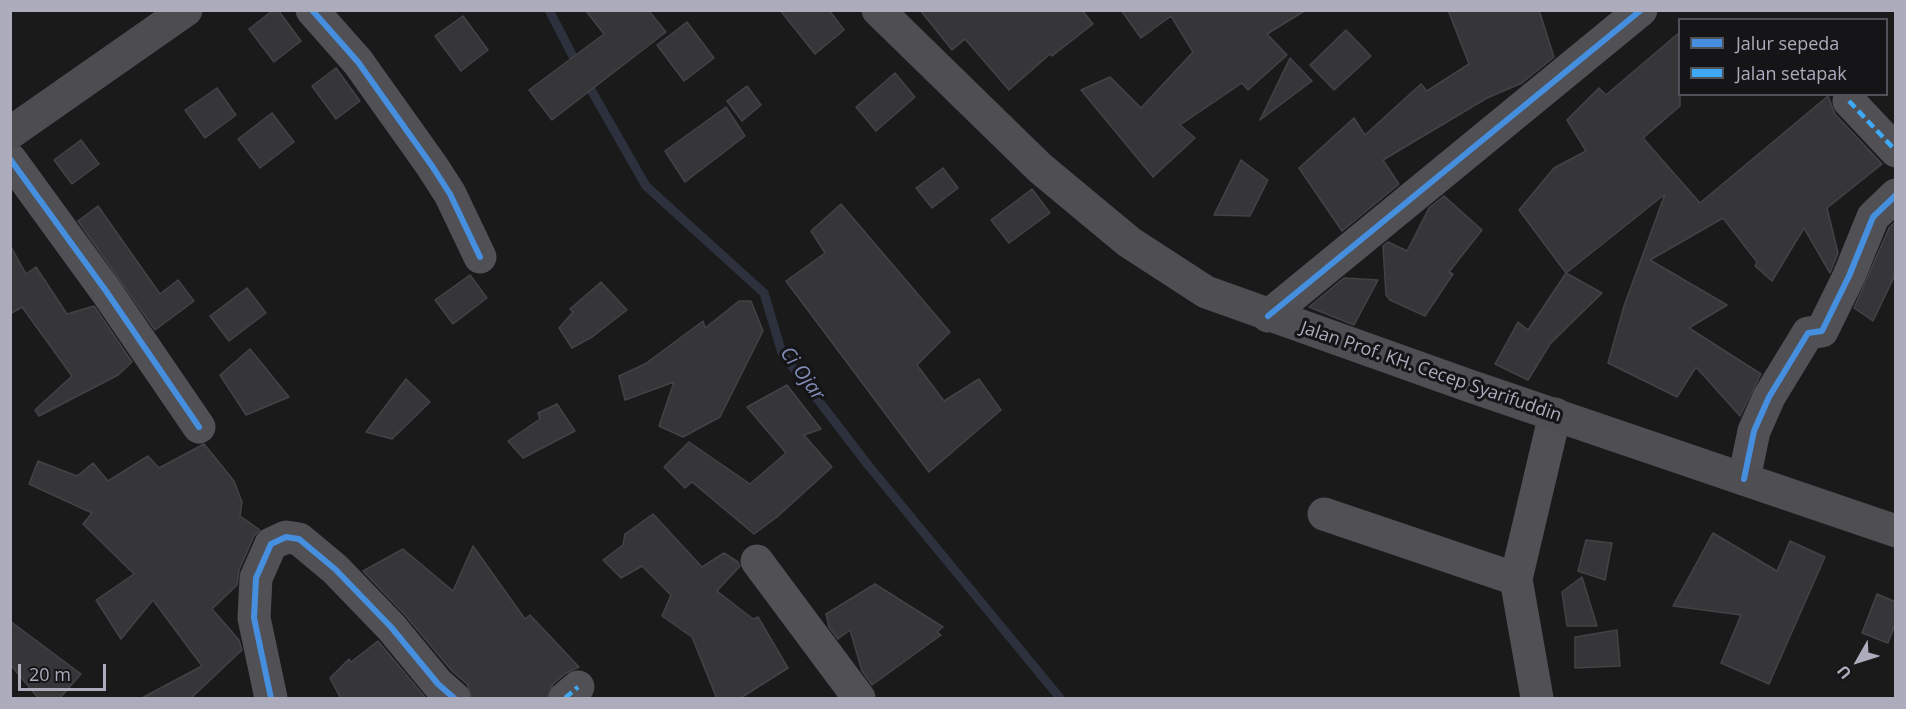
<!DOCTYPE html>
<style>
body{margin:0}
#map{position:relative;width:1906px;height:709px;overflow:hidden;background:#1a1a1b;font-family:"Open Sans",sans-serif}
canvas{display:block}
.frame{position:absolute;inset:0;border:12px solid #acacbc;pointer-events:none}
.legend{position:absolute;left:1678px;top:18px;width:210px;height:78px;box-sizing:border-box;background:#151417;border:2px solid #515159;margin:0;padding:8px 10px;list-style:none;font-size:18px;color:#acacbc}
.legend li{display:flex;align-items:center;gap:12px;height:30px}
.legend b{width:30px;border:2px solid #515159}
.north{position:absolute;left:1828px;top:631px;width:60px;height:60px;-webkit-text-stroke:4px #151417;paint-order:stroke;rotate:231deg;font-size:16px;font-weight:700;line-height:24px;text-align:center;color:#acacbc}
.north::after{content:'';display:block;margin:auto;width:21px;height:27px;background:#acacbc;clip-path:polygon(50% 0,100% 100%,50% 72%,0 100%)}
.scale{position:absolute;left:18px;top:664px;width:88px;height:27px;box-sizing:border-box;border:3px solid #acacbc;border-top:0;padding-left:8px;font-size:18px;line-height:21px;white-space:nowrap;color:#acacbc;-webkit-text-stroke:4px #151417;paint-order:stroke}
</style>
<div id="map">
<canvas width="1906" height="709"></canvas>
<div class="frame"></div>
<ul class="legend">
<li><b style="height:8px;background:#468fdf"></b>Jalur sepeda</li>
<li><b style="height:8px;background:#3fa9f5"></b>Jalan setapak</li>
</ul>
<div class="north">U</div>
<div class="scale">20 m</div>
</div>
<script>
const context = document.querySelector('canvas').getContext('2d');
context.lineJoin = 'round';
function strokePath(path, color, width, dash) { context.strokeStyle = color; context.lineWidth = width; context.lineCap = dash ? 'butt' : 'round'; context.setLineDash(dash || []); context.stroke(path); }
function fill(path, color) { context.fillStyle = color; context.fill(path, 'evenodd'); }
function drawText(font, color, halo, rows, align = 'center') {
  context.font = font + ' "Open Sans",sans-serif'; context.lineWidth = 6; context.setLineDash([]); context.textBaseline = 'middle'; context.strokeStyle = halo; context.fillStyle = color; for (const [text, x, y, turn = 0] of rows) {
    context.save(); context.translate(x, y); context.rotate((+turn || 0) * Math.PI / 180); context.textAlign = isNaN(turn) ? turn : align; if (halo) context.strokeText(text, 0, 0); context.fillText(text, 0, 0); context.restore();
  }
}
strokePath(new Path2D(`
 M549,10L578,66
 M586,81L646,186L764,293L782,353L868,465L1060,698`), '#2d313e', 9);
const building = new Path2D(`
 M273,10H278L301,41L274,62L249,29Z
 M780,10H829L844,30L815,54Z
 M920,10H1082L1093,24L1052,56L1050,54L1009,90L965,39L952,50Z
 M1121,10H1306L1267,34L1287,55L1248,90L1242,83L1180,125L1195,138L1153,177L1081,90L1110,77L1141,108L1193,52L1171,16L1141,38Z
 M1448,10H1539L1554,57L1522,83L1487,98L1383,160L1399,184L1342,231L1299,168L1354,118L1365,135L1421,84L1427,91L1469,64Z
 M586,11H649L666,32L552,120L529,90L604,34Z
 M463,16L488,50L461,71L435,36Z
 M687,22L714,58L684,81L657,45Z
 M1346,30L1371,56L1334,90L1310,65Z
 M1680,32V106L1643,138L1700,203L1828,96L1835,114L1882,164L1827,208L1838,253L1830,273L1804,228L1772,281L1755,266L1757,262L1723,218L1650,260L1727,305L1689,328L1761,374L1740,416L1696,367L1677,397L1608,363L1624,306L1665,194L1566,273L1519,210L1554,168L1586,151L1567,120L1599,88L1606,95Z
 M1290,58L1312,81L1260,120Z
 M336,68L360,101L336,119L312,86Z
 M895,73L915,97L876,131L856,107Z
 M747,86L761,105L742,121L727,101Z
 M217,88L236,115L205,138L185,110Z
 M726,107L745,136L685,182L665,151Z
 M272,113L294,142L260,168L238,139Z
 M81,140L99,164L72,184L54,160Z
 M1241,160L1268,180L1250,216L1214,215Z
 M943,168L958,188L932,208L916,188Z
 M1032,189L1050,213L1009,243L991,220Z
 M1444,196L1482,230L1449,272L1453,274L1425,316L1390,300L1386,295L1383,246L1388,242L1407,251L1429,208Z
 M841,204L950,332L917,365L944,401L979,379L1001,410L929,472L786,281L825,253L811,231Z
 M98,206L160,294L178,280L194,301L155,330L78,221Z
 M1896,221V273L1873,321L1854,308L1889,228Z
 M10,245L26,274L36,267L67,314L94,306L132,362L118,375L39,416L35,410L72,376L22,307L10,314Z
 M1566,273L1602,293L1550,344L1528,380L1495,364L1518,322L1528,330Z
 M470,275L487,298L453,324L435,300Z
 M1344,278L1378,280L1354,325L1309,307Z
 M601,282L627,310L592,337L572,348L559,328L573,312L570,309Z
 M247,288L266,313L229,341L210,316Z
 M739,301H751L763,331L720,417L683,437L659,426L674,382L625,400L619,376L645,364L703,321L705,328Z
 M250,349L289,397L246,415L220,375Z
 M406,379L430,402L392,439L366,432Z
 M787,385L821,429L804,435L832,467L777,517L754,534L692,482L685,488L664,467L689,442L750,484L786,453L747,407Z
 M557,404L575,431L523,458L508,441L540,419L538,413Z
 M204,444L234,481L242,502L240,516L260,530L254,536L239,570L237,585L212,609L239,640L242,650L190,699H140L202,666L153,600L121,639L96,600L134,574L83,524L92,513L29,484L38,461L77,476L93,463L108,481L148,456L159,468Z
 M653,514L702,567L724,553L738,562L740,566L717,591L753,619L758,617L788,668L739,699H717L692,637L662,616L671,595L642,566L621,578L603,560L623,545L625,534Z
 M1713,533L1777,571L1790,541L1825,557L1769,684L1721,663L1741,615L1673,606Z
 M1586,540L1612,543L1605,580L1578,571Z
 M473,546L525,619L530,615L579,667L566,673L553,684L547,699H472L467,684L452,671L405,615L363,571L403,549L453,591Z
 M1582,577L1597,626H1567L1562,592Z
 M875,584L943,627L937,632L941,635L872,685L862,671L850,630L838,639L829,627L826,614Z
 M1877,594L1896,602V622L1888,643L1862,633Z
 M10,621L81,674L59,699H39L10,664Z
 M1617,630L1620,666L1575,668V637Z
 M378,641L424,696L426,699H341L330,678L349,659L351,662Z`);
fill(building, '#363639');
strokePath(building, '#434347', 1.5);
strokePath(new Path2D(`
 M312,10L358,62L432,166L450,194L480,257
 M1849,101L1896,151
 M10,159L106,291L199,427
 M1268,316L1641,10
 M1744,479L1754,431L1769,397L1808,333L1822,331L1849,276L1873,217L1896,195
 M1324,514L1516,579
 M757,561L859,698
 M271,698L254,618L256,578L271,544L286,537L299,539L335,569L391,627L438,684L454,698
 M565,698L578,687
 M1537,698L1516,579L1555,414`), '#505055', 33);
strokePath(new Path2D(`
 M878,10L1040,168L1129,242L1206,292L1467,385L1896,531`), '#4e4e53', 33);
strokePath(new Path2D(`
 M10,133L186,10`), '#4d4d51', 33);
strokePath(new Path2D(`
 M1849,101L1896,151
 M565,698L578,687`), '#3fa9f5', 4.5, [9, 4.5]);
strokePath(new Path2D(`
 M312,10L358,62L432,166L450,194L480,257
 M10,159L106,291L199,427
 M1268,316L1641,10
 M1744,479L1754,431L1769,397L1808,333L1822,331L1849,276L1873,217L1896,195
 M271,698L254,618L256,578L271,544L286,537L299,539L335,569L391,627L438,684L454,698`), '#468fdf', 6);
drawText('18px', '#acacbc', '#151417', [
 ["Jalan Prof. KH. Cecep Syarifuddin",1431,372,19]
]);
drawText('italic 20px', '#828db7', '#151417', [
 ["Ci Ojar",802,374,54]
]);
</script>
